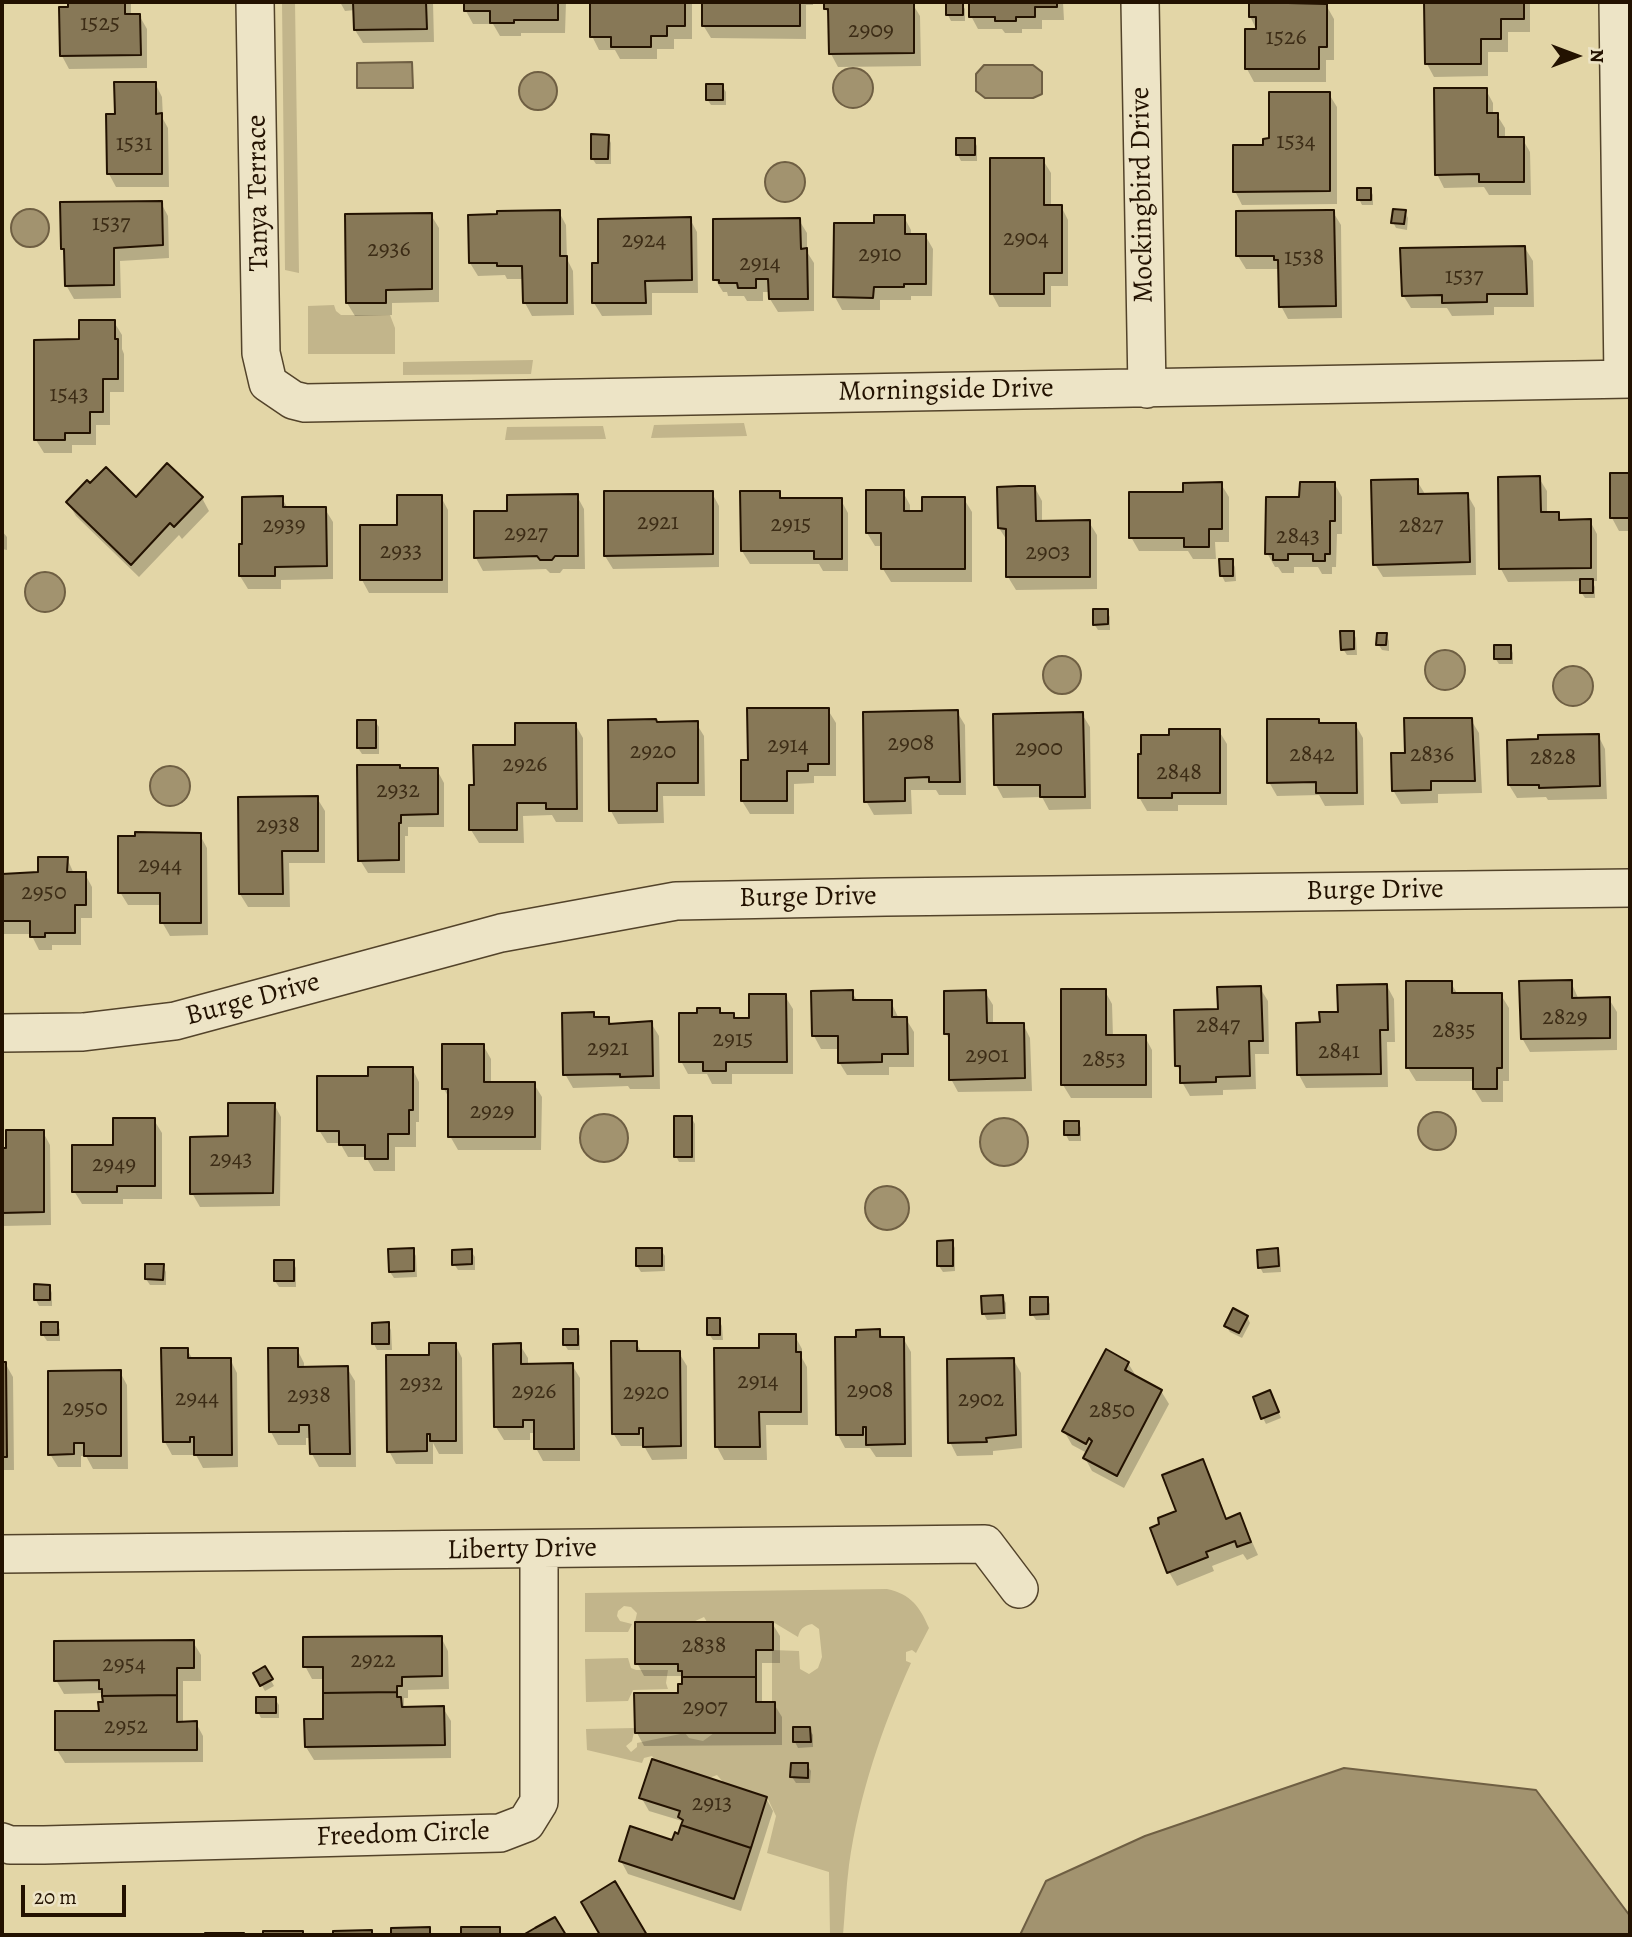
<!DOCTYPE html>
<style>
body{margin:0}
#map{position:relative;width:1632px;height:1937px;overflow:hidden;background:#e3d6a7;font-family:Alegreya,serif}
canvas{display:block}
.frame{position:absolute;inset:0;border:4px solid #231201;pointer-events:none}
.north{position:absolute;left:1541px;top:21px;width:70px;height:70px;-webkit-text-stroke:5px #ede4c6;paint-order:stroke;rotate:90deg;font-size:19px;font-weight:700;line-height:28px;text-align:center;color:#231201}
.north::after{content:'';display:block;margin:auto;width:24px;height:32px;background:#231201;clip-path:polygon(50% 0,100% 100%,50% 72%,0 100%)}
.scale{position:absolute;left:21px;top:1885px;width:105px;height:32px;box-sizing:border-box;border:4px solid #231201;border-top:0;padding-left:9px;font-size:21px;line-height:24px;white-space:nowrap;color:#231201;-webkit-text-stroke:5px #ede4c6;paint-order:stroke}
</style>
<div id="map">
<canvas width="1632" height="1937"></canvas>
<div class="frame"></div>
<div class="north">N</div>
<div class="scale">20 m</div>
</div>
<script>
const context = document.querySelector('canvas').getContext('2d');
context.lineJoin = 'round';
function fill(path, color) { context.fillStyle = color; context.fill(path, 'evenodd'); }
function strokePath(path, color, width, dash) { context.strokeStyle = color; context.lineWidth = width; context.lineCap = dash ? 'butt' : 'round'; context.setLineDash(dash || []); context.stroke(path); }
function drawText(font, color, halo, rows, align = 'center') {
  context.font = font + ' Alegreya,serif'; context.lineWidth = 6; context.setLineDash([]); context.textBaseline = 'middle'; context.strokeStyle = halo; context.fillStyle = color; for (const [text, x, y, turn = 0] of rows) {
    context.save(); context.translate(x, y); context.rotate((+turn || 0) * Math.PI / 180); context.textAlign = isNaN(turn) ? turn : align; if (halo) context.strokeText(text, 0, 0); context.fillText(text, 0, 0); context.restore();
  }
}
fill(new Path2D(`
 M282,2H295L299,273L285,270Z
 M334,305L336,311L341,315H390L395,328V354H308V306Z
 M533,360L531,374L403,375V362Z
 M744,423L747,436L651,438L654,425Z
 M603,426L606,439L505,440L507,427Z
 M887,1589C911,1594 920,1607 929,1628L916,1653L912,1650L906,1652V1661L911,1663C882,1727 859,1795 849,1865C846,1888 845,1912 843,1935H830L829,1872L767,1853L776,1816L767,1797L723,1782L717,1775L709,1778L655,1760L652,1756L644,1758L642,1763L587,1750L586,1729L635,1728L632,1741L626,1746L631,1752L637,1747V1743L685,1733L689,1738L703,1741L714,1733H775V1703L772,1702V1650L799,1651L800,1669L809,1674L818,1668L822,1657L819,1629L812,1624C803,1626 800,1629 798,1637L773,1622H707L704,1617L693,1622H635L637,1613L631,1607L624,1606L618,1611L617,1616L620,1621L632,1624L628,1632H585V1593Z
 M628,1658L631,1668L636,1670H668L666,1683L668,1689L633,1690L628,1701L586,1702L585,1659Z`), '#c2b58b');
const water = new Path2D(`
 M412,62L413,88H357V63Z
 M984,65H1033L1042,72V94L1033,98H985L976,91V74Z
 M833 88a20 20 0 1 1 40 0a20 20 0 1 1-40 0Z
 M519 91a19 19 0 1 1 38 0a19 19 0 1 1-38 0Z
 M765 182a20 20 0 1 1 40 0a20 20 0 1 1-40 0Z
 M11 228a19 19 0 1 1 38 0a19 19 0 1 1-38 0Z
 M25 592a20 20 0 1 1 40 0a20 20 0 1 1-40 0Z
 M1425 670a20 20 0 1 1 40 0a20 20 0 1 1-40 0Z
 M1043 675a19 19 0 1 1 38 0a19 19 0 1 1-38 0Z
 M1553 686a20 20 0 1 1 40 0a20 20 0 1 1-40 0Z
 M150 786a20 20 0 1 1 40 0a20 20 0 1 1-40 0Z
 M1418 1131a19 19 0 1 1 38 0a19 19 0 1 1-38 0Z
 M580 1138a24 24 0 1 1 48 0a24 24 0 1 1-48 0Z
 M980 1142a24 24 0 1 1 48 0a24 24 0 1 1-48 0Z
 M865 1208a22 22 0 1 1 44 0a22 22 0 1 1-44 0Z
 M1344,1768L1536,1790L1630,1916V1935H1020L1046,1881L1145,1836Z`);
fill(water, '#a2936f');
strokePath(water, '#6f5f43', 2);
fill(new Path2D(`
 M69,2H131V16L139,15L147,29V68L69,69L62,56Z
 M340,2H433L434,42L363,43L355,30V10L345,11Z
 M466,2H566L565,33H521V36H500L493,24H473L466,11Z
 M592,2H692V39H674V49H657V59H620L615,50H599L592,36Z
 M704,2H813V5H806V39L711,38L703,25Z
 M825,2L912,3L920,16L921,66L838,67L831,54L830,17L825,8Z
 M959,2H1063L1064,20H1042V29H1022V33H1005L1002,29H978L971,16V4H962L965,9V21H951L948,15Z
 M1250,2H1316V5H1326L1334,19V60H1326V82H1254L1247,69L1257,31L1250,16Z
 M1426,2H1530V32H1508V52H1488V76L1434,77L1427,64Z
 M155,83L162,97L163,119L168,128L169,187H116L109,174L117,116Z
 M722,86L726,92V105H711L707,99Z
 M1486,90L1493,103V115H1497L1505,128V138H1522L1530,152L1531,195H1489L1484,187L1444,188L1437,174Z
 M1329,94L1337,107V204L1242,205L1235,191L1264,147Z
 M608,137L611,143V164H596L592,158Z
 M974,140L977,146V161H961L958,155Z
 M1043,160L1051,173V206H1061L1068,220V286H1051V307H999L992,294Z
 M1370,189L1373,195V205H1362L1359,199Z
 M161,203L168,216L169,258L120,261L121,298L74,299L66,285V254L62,248Z
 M559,212L566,225L567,259L573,271L574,315L532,316L525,303L524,279H507L505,275L478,276L470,263Z
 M1333,212L1341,225L1342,318L1288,319L1281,306L1280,269H1246L1238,256Z
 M1405,212L1408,218L1407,230L1396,228L1393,222Z
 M431,215L439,228V302L392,303V315L355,316L347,303Z
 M904,217L911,230V235H925L933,249L932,296H911V300H880V310H842L835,297L876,224Z
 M690,219L697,232L698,293H652V315L602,316L594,303L600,265Z
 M799,220L807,233V252L814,263V311L778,312L770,299V292H763V301H747L744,296H728L727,292H723L715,279Z
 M1525,248L1533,261L1534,307H1494V315L1452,316L1447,308H1411L1403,295L1402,250Z
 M114,322L122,335V349L124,354V392H110V425H96V445H72V453H44L36,440L80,341Z
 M1612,475H1630V531H1619L1612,518Z
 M1539,478L1547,491V514H1558L1562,522L1590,521L1597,534V581H1592L1595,587V598H1585L1581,592V581L1508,582L1501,569Z
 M1417,481L1425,494H1467L1475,508L1476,575L1383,577L1375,564Z
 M1334,483L1342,497V534H1337L1336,567H1332V574H1322L1318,567H1294V573H1282L1278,567H1275L1267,553L1301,499Z
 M1221,484L1229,497V542H1215L1216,559H1193L1188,551H1139L1131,537L1185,494Z
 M1035,488L1042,501V522H1089L1097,535V589L1016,590L1008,577V542L999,528Z
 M903,492L910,505V513H924L964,499L972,512V582H891L883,569V546H875L867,533Z
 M712,493L719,506V567L613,569L605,556Z
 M779,493L783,500H841L848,513V571H823L819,564H750L742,551Z
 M577,496L584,509L585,569H563L560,573H550L546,569L483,571L476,558L509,513Z
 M441,497L448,510V593H369L362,580L399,526Z
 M202,498L209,511L182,539L179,535L139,577L76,516L68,503Z
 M282,498L288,509H325L333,522V579L281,580V589H248L240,576Z
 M2,531L7,537V550L2,549Z
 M1232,561L1235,567L1236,581L1225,582L1222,576Z
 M1107,611L1110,617V630H1098L1094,624Z
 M1353,632L1356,638L1357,655H1347L1343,649Z
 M1386,635L1389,641V651L1382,650L1378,644Z
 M1510,647L1513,653V664H1499L1495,658Z
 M828,710L836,723V776H814V783L794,784V814H750L742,801L749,762Z
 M957,712L965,725L966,795H939L936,790H911L912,814L874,815L866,801Z
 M1082,714L1090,727L1091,809L1049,810L1042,797L1003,798L996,785Z
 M1471,720L1479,733L1482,793L1438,794V803L1401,804L1393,790L1407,754Z
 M375,721L379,727V754H362L358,748Z
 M1318,721L1320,725L1355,724L1363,738L1364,805L1325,806L1319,795L1277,796L1269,782Z
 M696,723L704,736L705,796H663L664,823L618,824L611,811Z
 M575,724L583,738V822H556L552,815L523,816L524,843H479L471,830L476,786L517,746Z
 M1219,731L1227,744V805H1178V811H1147L1139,797L1170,737Z
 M1598,735L1605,749L1607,799L1548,800L1546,797L1517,798L1509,785L1539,741Z
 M399,767L401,770H437L444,783V827H408V836H405V873H368L360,860Z
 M317,798L325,811V863H289L290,907H248L240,894Z
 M200,835L207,848L208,935L170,936L162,922V905H128L120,892Z
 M67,858L74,874H85L92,887V918H81V945H52V950H39L31,934H3L2,876L40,874Z
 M1571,982L1579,1000L1609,999L1617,1012V1050L1530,1052L1522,1038Z
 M1451,983L1458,995H1501L1509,1008V1081H1503V1102H1482L1474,1089V1081H1416L1408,1068Z
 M1387,986L1394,999L1395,1042H1387L1388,1087L1306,1088L1299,1075L1322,1024Z
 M1260,988L1268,1001L1269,1054H1255L1256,1089L1223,1090V1095L1190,1096L1182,1082V1074L1177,1066L1219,1011Z
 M1105,991L1112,1004L1113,1037H1145L1152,1050V1098H1071L1063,1085Z
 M852,992L858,1002H891L899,1019H906L914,1032V1067H889V1075H847L839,1062V1049H821L814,1036Z
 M985,992L993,1005V1025L1023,1024L1030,1038L1032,1091L958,1092L951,1079L950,1041L946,1034Z
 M785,996L793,1009V1074H732V1084H712L707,1074H688L681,1061L699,1014L719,1010L722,1014H733L736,1020H751Z
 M593,1014L596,1019H608L613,1026L651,1023L659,1036L660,1089H630L628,1086L573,1088L565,1074Z
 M483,1045L491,1059V1084H534L542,1097L541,1150H458L450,1136V1100L444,1089Z
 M412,1068L419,1082V1122H416V1147H395V1171H374L366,1157H348L340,1143H327L319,1130L369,1077Z
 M274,1104L281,1117L280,1206L200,1207L192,1193L230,1138Z
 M691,1117L695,1124V1162H679L676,1156Z
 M154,1120L162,1133V1199H123V1204H82L74,1191L115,1146Z
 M1078,1122L1081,1128V1141H1069L1066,1135Z
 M43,1132L50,1145L51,1225L2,1226V1150H8Z
 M952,1242L955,1248V1271L943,1272L939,1266Z
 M413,1250L416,1256L417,1277L394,1278L390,1272Z
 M661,1250L665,1256V1271L641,1272L637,1266Z
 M1277,1250L1280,1256L1281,1272L1263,1273L1260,1267Z
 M471,1251L475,1257V1270H458L454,1264Z
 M293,1262L296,1268V1287H279L275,1281Z
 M163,1266L166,1272V1285H150L146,1279Z
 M49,1286L52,1293V1306H39L36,1300Z
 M1002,1297L1006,1303V1319L987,1320L984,1314Z
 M1047,1298L1050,1304V1320H1036L1032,1314Z
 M1247,1317L1250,1323L1242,1338L1230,1332L1226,1326Z
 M719,1320L722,1326L723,1340H713L709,1334Z
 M57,1324L60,1330V1341H47L43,1335Z
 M388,1324L391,1330L392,1350H377L374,1344Z
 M577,1330L580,1336V1350H568L564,1344Z
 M879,1331L884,1339L903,1338L911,1352L912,1457H876L870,1448H845L838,1435L857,1339Z
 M795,1336L802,1349V1358L807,1367L808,1425H766L767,1460H724L717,1447L761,1350Z
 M636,1342L642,1353H679L687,1366V1459L652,1460L644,1446H621L613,1433Z
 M455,1344L462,1358L463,1454H439L433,1443V1464H396L389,1451L431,1356Z
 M520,1345L528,1358V1365H572L580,1378V1461H543L536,1448V1433H530V1440H504L496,1427Z
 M187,1349L193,1360L230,1359L237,1373L238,1467L203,1468L196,1455H172L165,1442Z
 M297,1349L304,1363V1369L347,1368L355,1381L356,1467H319L312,1454L311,1438H306V1445H278L271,1432Z
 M1013,1359L1021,1373L1022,1448L993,1451V1455L957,1456L950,1442Z
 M2,1363H5L13,1377L14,1470H2Z
 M1128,1363L1136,1376L1161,1391L1169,1404L1124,1488L1092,1471L1085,1458L1087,1453L1072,1445L1064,1431Z
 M120,1372L127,1385L128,1469H93L86,1456H81V1467H58L50,1454Z
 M1273,1398L1281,1418L1266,1424L1263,1418Z
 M1202,1461L1210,1474L1227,1520L1240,1515L1258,1555L1247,1560L1243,1554L1212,1566L1214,1571L1177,1586L1169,1572L1152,1529L1178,1512Z
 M772,1623L780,1636V1663H762V1704H774L782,1717V1745L644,1746L637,1733L680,1695L684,1686L683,1676H644L637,1663Z
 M441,1637L448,1651L449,1689L408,1690V1698H404V1706L405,1708H443L451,1721V1758L314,1760L306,1747L325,1721V1679H312L305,1666Z
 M193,1642L201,1655V1681H183V1723H196L203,1736V1762L65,1763L57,1750L100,1712L105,1704L103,1693L64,1694L56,1680Z
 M264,1668L274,1686L265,1691L255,1674Z
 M275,1699L279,1705V1718H261L258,1712Z
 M809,1729L813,1735V1747L798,1748L795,1742Z
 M807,1765L811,1771L810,1783H796L792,1777Z
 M641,1797L766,1798L773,1811L741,1911L628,1874L621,1861L673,1842L679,1836L683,1824L682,1821L649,1811Z`), '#0003');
const building = new Path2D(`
 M68,2H125V14H140L141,55L60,56L59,7H68Z
 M353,2H426L427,29L354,30Z
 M464,2H558V20H514V23H490V11H464Z
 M590,2H685V26H667V36H651V47H611V37H590Z
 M702,2H800V26H702Z
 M824,2H914V53L829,54L828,9H824Z
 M946,2H963V15H946Z
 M969,2H1057V7H1035V17H1016V21H995V17H969Z
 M1249,2L1327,4V47H1319V69H1245V29H1256V17H1249Z
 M1424,2H1524V19H1501V39H1481V64H1425Z
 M114,82H156V114L162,113V174H107L106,114H115Z
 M706,84H723V100H706Z
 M1434,88H1487V113H1498V137H1524V182H1479V174L1435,175Z
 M1269,92H1330V191L1233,192V145H1263V139L1269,138Z
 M591,134L609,135L608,159H591Z
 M956,138H975V155H956Z
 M990,158H1044V205H1062V273H1044V294H990Z
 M1357,188H1371V200H1357Z
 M162,201L163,245L114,248V285L65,286L64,249H61L60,202Z
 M1393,209L1406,210L1404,224L1391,223Z
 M560,210V256H567V303H523L522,266H497V263H469L468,215L497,214V211Z
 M1328,210H1334L1336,306L1279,307L1278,260H1274V256H1236V211Z
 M432,213V289L386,290V303H346L345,214Z
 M874,215H905V234H926V284H904V287H874L873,298L833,297L834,223H874Z
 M691,217L692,280L645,281L646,303H592V263H598V219Z
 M800,218L801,249L807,248L808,299H769L768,279H756V288H738L737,283H719V280H713V219Z
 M1525,246L1527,294H1487V302L1442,303V295L1402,296L1400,248Z
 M79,320H115V339H118V379H103V412H90V433H65V440H34V340L79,339Z
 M167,463L203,497L174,527L170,523L131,565L66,502L87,480L90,483L106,467L136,497Z
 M1610,473H1630V518H1610Z
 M1540,476L1541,512H1559V520L1591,519V568L1499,569L1498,477Z
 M1418,479V494L1468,493L1470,562L1373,565L1371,480Z
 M1222,482V529H1209V547H1184V538H1129V492H1183V483Z
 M1300,482H1335V521H1330V554H1325V561H1313V554H1288V560H1273V554H1265L1266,497H1299Z
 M1019,486H1035L1036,521L1090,520V577H1006V529L998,528L997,487Z
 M866,490H904V511H922V497H965V569H881V533H866Z
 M604,491H713V554L604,556Z
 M740,491H780V498H842V559H814V551H741Z
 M578,494V556H555L552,560H540L537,556L474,558V511H507V495Z
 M397,495H442V580H360V525H397Z
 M283,496V507H326L327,566L275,567V576H239V544H242V497Z
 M1219,559H1233V576H1220Z
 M1580,579H1593V593H1580Z
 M1093,609H1108V624L1093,625Z
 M1340,631H1354V649L1341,650Z
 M1377,633H1387L1386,645H1376Z
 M1494,645H1511V659H1494Z
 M747,708H829V764H808V771H787V801H741V760H748Z
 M958,710L960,782H929V777L905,778V801L864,802L863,712Z
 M1083,712L1085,797H1040V785H994L993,714Z
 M1404,718H1472L1475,781H1431V790L1392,791L1391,753H1405Z
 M656,719L657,722L698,721V783H657V811H609L608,720Z
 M1267,719H1319V723H1356L1357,793H1316V782L1267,783Z
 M357,720H376V748H357Z
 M515,723H576L577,809H546V803H517V830H469V785H474L473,745H515Z
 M1169,729H1220V793H1172V798H1138V754H1141V735H1169Z
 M1599,734L1600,786L1539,788V785H1508L1507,740L1538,739V735Z
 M357,765H400V768H438V814L401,815V823H399V860L358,861Z
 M318,796V851H282L283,894H239L238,797Z
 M135,832L201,833V923H160V893H118V836H135Z
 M38,857H68L67,872H86V905H75V933H45V937H30V921H2V874L38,872Z
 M1629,976H1630V1048H1629Z
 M1572,980V998L1610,997V1038L1521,1039L1519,981Z
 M1406,981H1452V993H1502V1068H1497V1089H1473V1068H1406Z
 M1387,984L1388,1030H1380L1381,1074L1297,1075L1296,1023L1320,1022L1319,1012H1338L1337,985Z
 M1261,986L1263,1041H1249L1250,1076L1216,1077V1082L1180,1083V1066H1175L1174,1010L1218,1009L1217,987Z
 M1061,989H1106V1035H1146V1085H1061Z
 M853,990V1000H892V1017H907L908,1054H882V1062L838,1063V1036H812L811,991Z
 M986,990L987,1023H1024L1025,1078L949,1080V1034H944V991Z
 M749,994H786L787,1062H726V1071H703V1062H679V1013H697V1008H720V1013H734V1018H749Z
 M594,1012V1017H609V1024L652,1021L653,1076L620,1077V1074L563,1075L562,1013Z
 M442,1044H484V1082H535V1137H448V1089H442Z
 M368,1067H413V1110H409V1134H388V1159H365V1145H339V1131H317V1076H368Z
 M228,1103H275L273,1193L190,1194V1137L228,1136Z
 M674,1116H692V1157H674Z
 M113,1118H155V1186H117V1192H72V1145H113Z
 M1064,1121H1079V1135H1064Z
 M6,1130H44V1212L2,1213V1148H6Z
 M953,1240V1266H937V1241Z
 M414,1248V1271L389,1272L388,1249Z
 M636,1248H662V1266H636Z
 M1278,1248L1279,1266L1258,1268L1257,1250Z
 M472,1249V1264L452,1265V1250Z
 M274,1260H294V1281H274Z
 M145,1264H164L163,1280L145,1279Z
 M34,1284L50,1285V1300H34Z
 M1003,1295L1004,1313L982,1314L981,1296Z
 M1030,1297H1048V1314L1030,1315Z
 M1233,1308L1248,1316L1239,1333L1224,1326Z
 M707,1318H720V1335H707Z
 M41,1322H58V1335H41Z
 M389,1322V1344H372V1323Z
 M563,1329H578V1345H563Z
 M880,1329V1337H904L905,1444L866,1445V1427H863V1435H836L835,1337H856V1330Z
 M759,1334H796V1352H801V1412H759L760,1447H715L714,1348H759Z
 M611,1341H637V1351H680L681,1446L643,1447V1428H639V1434H612Z
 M429,1343H456V1441H430V1434H427V1451L387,1452L386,1355H429Z
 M521,1343V1364L573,1363L574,1449H534V1420H523V1427H494L493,1344Z
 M161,1348H188V1358H231L232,1455H194V1437H190V1442H163Z
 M268,1348H298V1367L348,1366L350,1454H310L309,1425H299V1432H269Z
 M1106,1349L1129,1362L1125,1370L1162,1390L1117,1476L1083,1458L1092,1441L1089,1438L1086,1444L1062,1431Z
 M1014,1358L1016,1435L986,1438L987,1442L948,1443L947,1359Z
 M2,1362H6L7,1457H2Z
 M121,1370V1456H84V1443H74V1454L48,1455V1371Z
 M1270,1390L1279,1412L1261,1419L1253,1397Z
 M1203,1459L1226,1519L1240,1513L1251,1542L1237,1547L1235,1541L1206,1552L1208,1557L1167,1573L1150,1528L1159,1524L1158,1518L1176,1511L1162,1475Z
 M635,1622H773V1650H756V1677H682V1671H678V1664H635Z
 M442,1636V1676L402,1677V1686H397V1692L323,1693V1667H303V1637Z
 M194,1640V1668H177V1695L102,1696V1689H99V1680L54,1681V1641Z
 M265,1666L273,1679L260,1686L253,1673Z
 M682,1677H756V1702H775V1733H635L634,1693H678V1684H682Z
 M397,1692V1697H401L402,1707L444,1706L445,1745L305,1747L304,1719H323V1693Z
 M177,1695V1722L197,1721V1750H55V1711H99L98,1702H103L102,1696Z
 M256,1697H276V1713H256Z
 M793,1727H810L811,1742H793Z
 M652,1759L767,1797L751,1848L681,1825L683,1820L678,1817L680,1811L639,1798Z
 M791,1763H808V1778L790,1777Z
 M681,1825L751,1848L734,1899L619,1861L630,1826L672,1840L675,1832L678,1834Z
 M615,1881L647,1935H600L581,1902Z
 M555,1917L566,1935H523L535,1928Z
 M430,1927V1935H391V1928Z
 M461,1927H500V1935H461Z
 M372,1930V1935H333V1931Z
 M263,1931H303V1935H263Z
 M205,1933H244V1935H205Z`);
fill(building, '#877857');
strokePath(building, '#231201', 2);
const minor = new Path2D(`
 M255,2L261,353L268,383L293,400L305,403L1630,379
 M1140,2L1147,389
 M1618,2L1623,379
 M2,1033L83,1032L175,1021L501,933L676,901L886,897L1630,888
 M2,1554L985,1544L1019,1589
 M2,1842L10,1845H44L500,1833L526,1823L539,1802V1550`);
strokePath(minor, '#53432a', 40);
strokePath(minor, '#ede4c6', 37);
drawText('24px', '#3c2c16', null, [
 ["1525",100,24],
 ["2909",871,31],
 ["1526",1286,38],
 ["1534",1296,142],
 ["1531",134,144],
 ["1537",111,224],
 ["2904",1026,239],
 ["2924",644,241],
 ["2936",389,250],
 ["2910",880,255],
 ["1538",1304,258],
 ["2914",760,264],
 ["1537",1464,277],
 ["1543",69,395],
 ["2921",658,523],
 ["2915",791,525],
 ["2939",284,526],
 ["2827",1421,526],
 ["2927",526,534],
 ["2843",1298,537],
 ["2933",401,552],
 ["2903",1048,553],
 ["2908",911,744],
 ["2914",788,746],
 ["2900",1039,749],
 ["2920",653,752],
 ["2842",1312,755],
 ["2836",1432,755],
 ["2828",1553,758],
 ["2926",525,765],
 ["2848",1179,773],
 ["2932",398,791],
 ["2938",278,826],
 ["2944",160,866],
 ["2950",44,893],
 ["2829",1565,1018],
 ["2847",1218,1026],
 ["2835",1454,1031],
 ["2915",733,1040],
 ["2921",608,1049],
 ["2841",1339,1052],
 ["2901",987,1056],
 ["2853",1104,1060],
 ["2929",492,1112],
 ["2943",231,1160],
 ["2949",114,1165],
 ["2914",758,1382],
 ["2932",421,1384],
 ["2908",870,1391],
 ["2926",534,1392],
 ["2920",646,1393],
 ["2938",309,1396],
 ["2944",197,1399],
 ["2902",981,1400],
 ["2950",85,1409],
 ["2850",1112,1411],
 ["2838",704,1646],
 ["2922",373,1661],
 ["2954",124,1665],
 ["2907",705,1708],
 ["2952",126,1727],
 ["2913",712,1804]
]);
drawText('28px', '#231201', '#ede4c6', [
 ["Tanya Terrace",259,193,-91],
 ["Mockingbird Drive",1143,195,-91],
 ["Morningside Drive",946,391,-1],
 ["Burge Drive",1375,891,-1],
 ["Burge Drive",808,898,-1],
 ["Burge Drive",253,1000,-15],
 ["Liberty Drive",522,1550,-1],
 ["Freedom Circle",403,1835,-2]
]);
</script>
